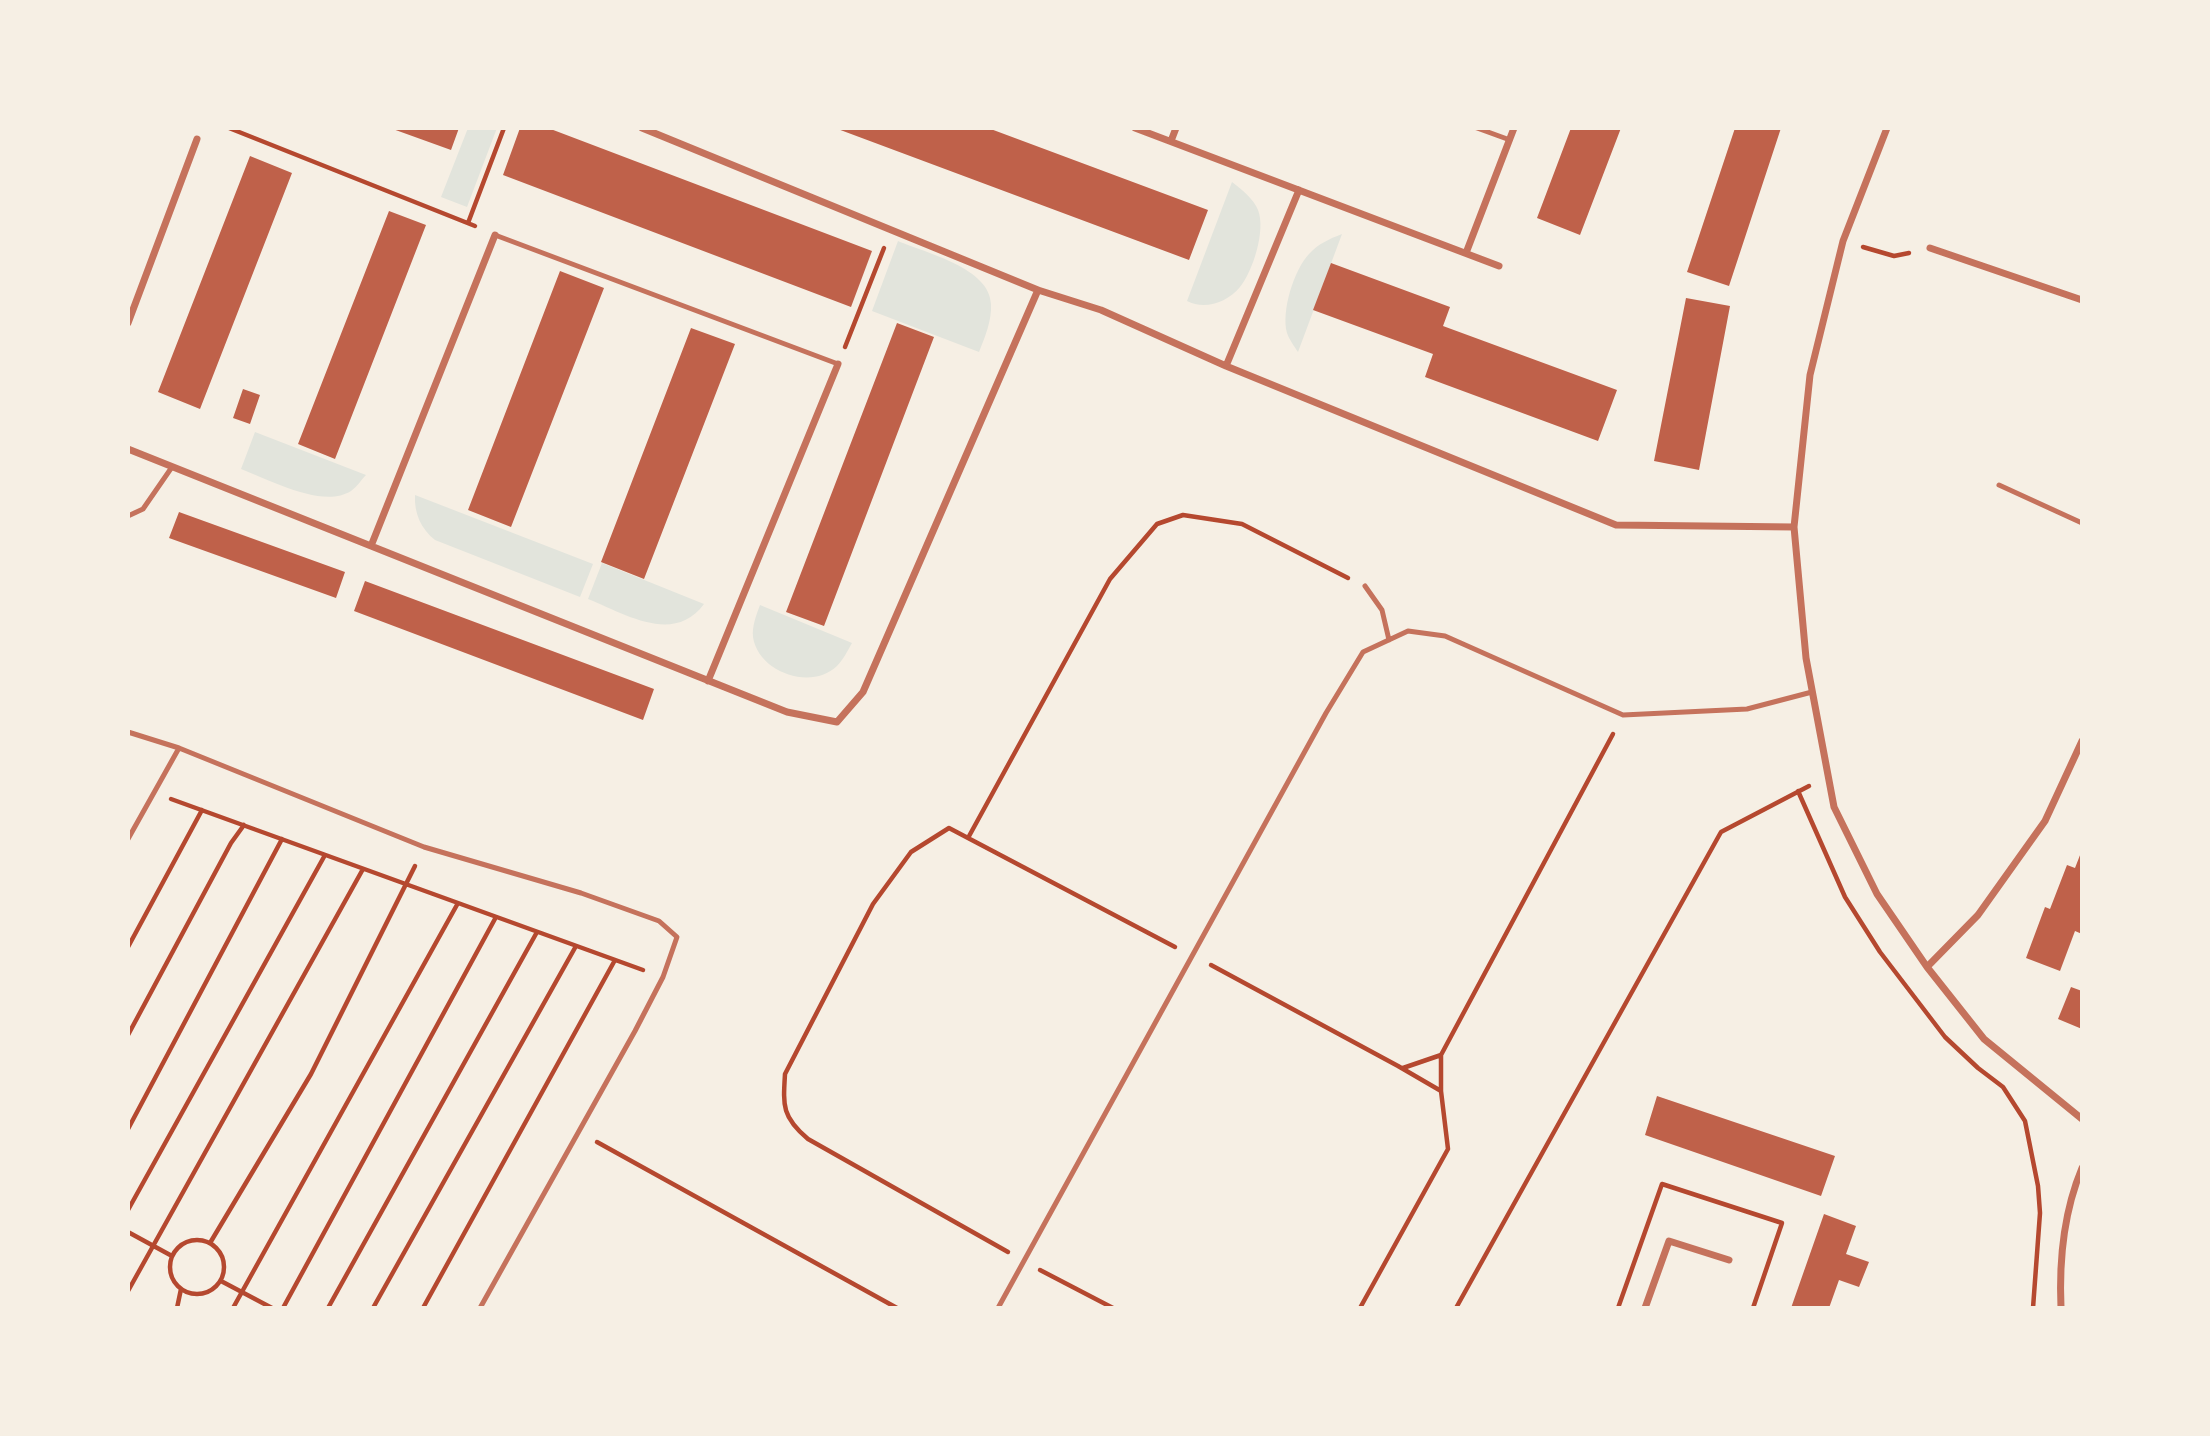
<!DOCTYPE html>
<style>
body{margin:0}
#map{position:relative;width:2210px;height:1436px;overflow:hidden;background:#f6efe4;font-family:"Golos Text",sans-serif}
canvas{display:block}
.frame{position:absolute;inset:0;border:130px solid #f6efe4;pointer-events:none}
</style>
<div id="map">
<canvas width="2210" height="1436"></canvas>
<div class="frame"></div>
</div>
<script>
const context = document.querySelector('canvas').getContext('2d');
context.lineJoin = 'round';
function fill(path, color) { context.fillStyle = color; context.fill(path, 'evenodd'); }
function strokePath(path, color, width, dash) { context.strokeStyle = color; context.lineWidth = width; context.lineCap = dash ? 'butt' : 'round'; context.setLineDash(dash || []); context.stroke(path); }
fill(new Path2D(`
 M468,128H497L467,207L441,197Z
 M1232,182C1241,189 1254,199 1258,210C1266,230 1253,271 1240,287C1227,303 1204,310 1187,301Z
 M1342,234L1298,352C1294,346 1289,339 1287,333C1281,311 1294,270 1309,254C1318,244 1329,239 1342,234Z
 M898,241C926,253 990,268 991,304C992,320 985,337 979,352L872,311Z
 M255,432L366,475C361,480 357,487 351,491C323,509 270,480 241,469Z
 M415,495L593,564L580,597L435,540C421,529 414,513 415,495Z
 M602,563L704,604C674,645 625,614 588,599Z
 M760,605L852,643C848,650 843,660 837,666C811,691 758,672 753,637C752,626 756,616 760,605Z`), '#e2e4dc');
fill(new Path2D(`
 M390,128H459L451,150Z
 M520,128H548L872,251L851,307L503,175Z
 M835,128H988L1208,210L1189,260Z
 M1571,128H1621L1580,235L1537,218Z
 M1735,128H1781L1729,286L1687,272Z
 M250,156L292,173L200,409L158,392Z
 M389,211L426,225L335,459L298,444Z
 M1331,263L1450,307L1443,326L1617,390L1598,441L1425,377L1433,354L1313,310Z
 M560,271L604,288L511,527L468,510Z
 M1686,298L1730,306L1699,470L1654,461Z
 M897,323L934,337L824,626L786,612Z
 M691,328L735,344L644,579L601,562Z
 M243,389L260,395L250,424L233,418Z
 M179,512L345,572L336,598L169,538Z
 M365,581L654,689L643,720L354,611Z
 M2082,850V934L2075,931L2060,971L2026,958L2045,907L2050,909L2067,865L2075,868Z
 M2071,987L2082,991V1029L2058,1019Z
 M1657,1096L1835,1156L1821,1196L1645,1135Z
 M1824,1214L1856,1226L1846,1254L1869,1262L1859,1287L1839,1280L1829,1308H1791Z`), '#bf614a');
strokePath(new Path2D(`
 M229,128L475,226
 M468,223L504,128
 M1863,247L1894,256L1909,253
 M845,347L884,248
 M1798,791L1845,897L1880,952L1945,1037L1978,1068L2003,1087L2025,1121L2038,1186L2040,1213L2033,1308
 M171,799L643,970
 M968,838L1110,579L1157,524L1183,515L1242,524L1348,578
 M128,947L202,810
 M1211,965L1398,1066L1441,1091L1448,1149L1360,1308
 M128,1035L231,843L244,825
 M1403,1068L1441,1055L1613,734
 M1441,1091V1055
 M128,1129L282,839
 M597,1142L897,1308
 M128,1210L325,855
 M128,1232L172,1256
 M170 1267a27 27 0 1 1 54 0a27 27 0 1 1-54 0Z
 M210,1243L311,1074L415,866
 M1008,1252L808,1139C782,1117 783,1106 785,1074L873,904L911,852L949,828L1175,947
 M1040,1270L1113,1308
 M221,1281L272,1308
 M128,1291L363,869
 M177,1308L181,1289
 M233,1308L458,903
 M283,1308L496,917
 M328,1308L537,932
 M373,1308L576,946
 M423,1308L615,960
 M1456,1308L1721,832L1809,786
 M1618,1308L1662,1184L1782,1223L1753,1308`), '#b5482f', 4.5);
strokePath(new Path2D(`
 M1477,128L1510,140
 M495,235L838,364
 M1999,485L2082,523
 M128,516L143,509L172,467
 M1365,586L1382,610L1389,640
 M128,732L179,748L424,847L581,893L659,921L677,937L663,977L635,1031L480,1308
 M128,839L179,748
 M998,1308L1326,713L1363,652L1408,631L1445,636L1623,715L1747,709L1812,692`), '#c5725c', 5);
strokePath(new Path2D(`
 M642,128L1038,290L1101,310L1226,366L1616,525L1794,527
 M1135,128L1499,266
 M1887,128L1843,241L1810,375L1794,527L1806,658L1834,807L1877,894L1927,967L1984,1039L2082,1119
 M1171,141L1176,128
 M1930,248L2082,300
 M1466,253L1514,128
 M128,323L197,139
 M1226,366L1299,190
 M128,449L787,712L837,722L863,692L1038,290
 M371,546L495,235
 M708,681L838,364
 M1927,967L1978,915L2045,821L2082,741
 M1645,1308L1669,1241L1729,1260
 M2061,1308C2059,1262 2064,1211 2082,1168`), '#c5725c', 7);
</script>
